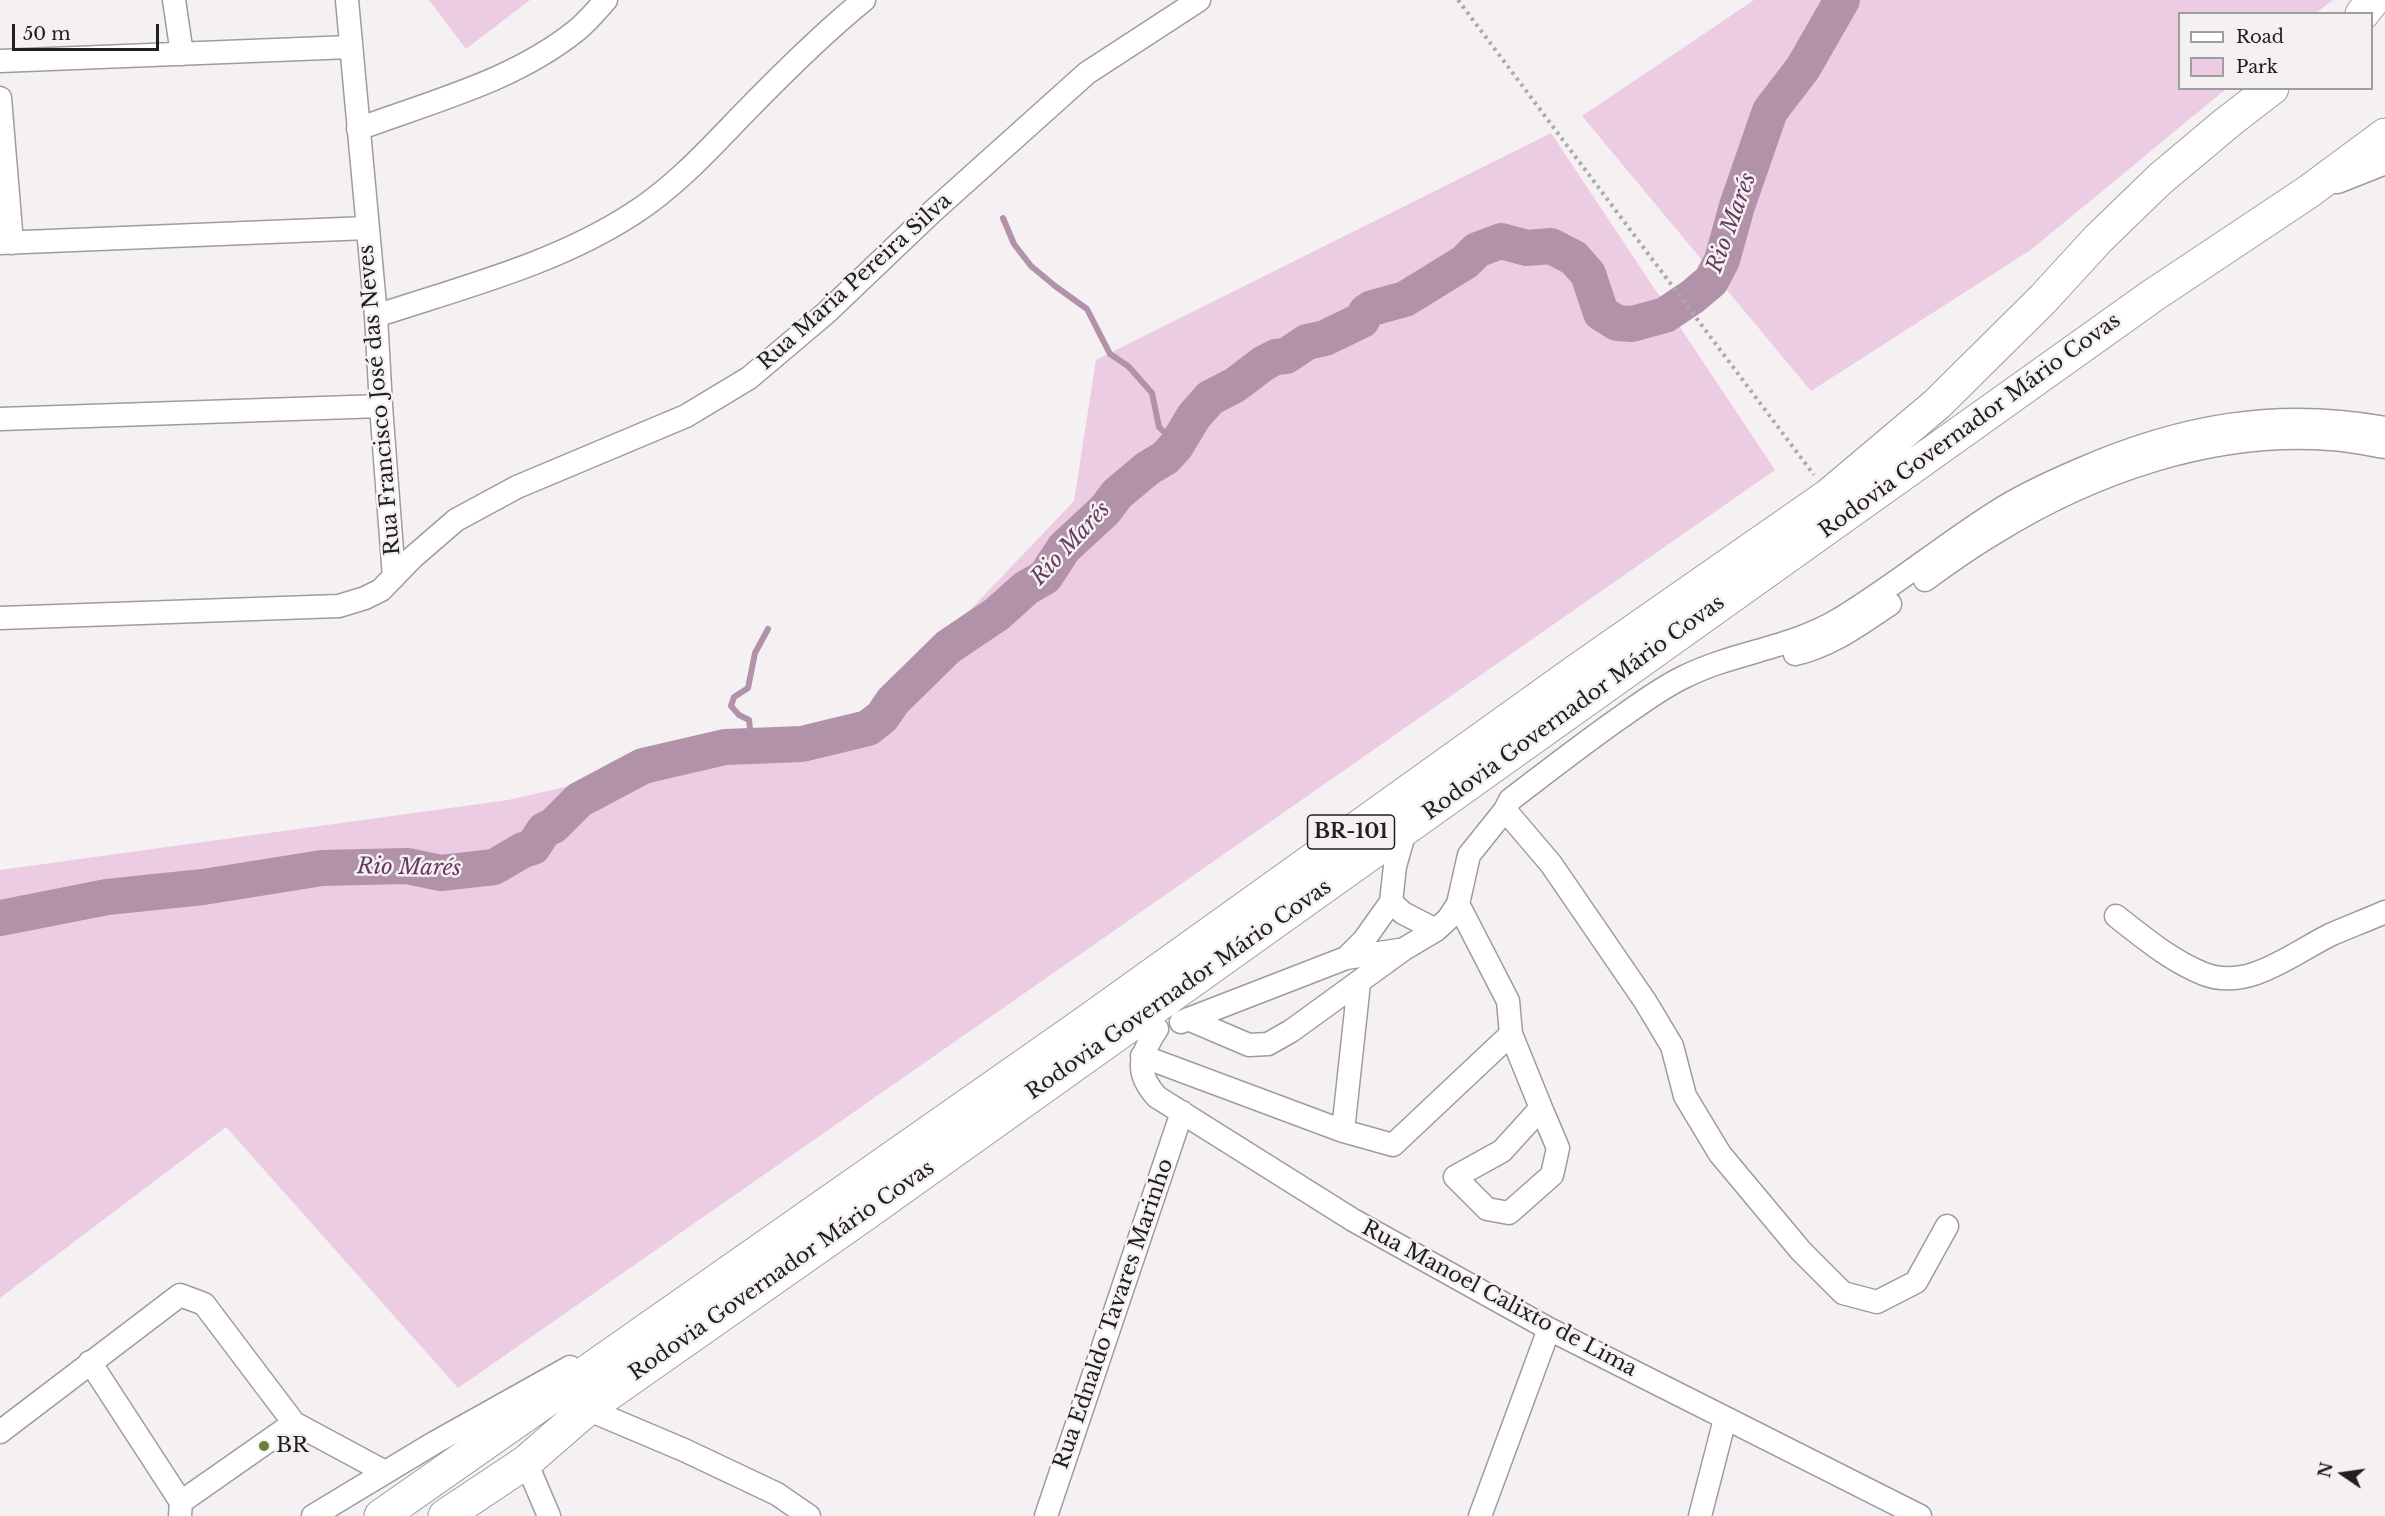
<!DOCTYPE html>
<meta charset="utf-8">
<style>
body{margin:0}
#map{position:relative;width:2385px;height:1516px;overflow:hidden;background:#f5f1f3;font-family:"Libre Baskerville",serif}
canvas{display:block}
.legend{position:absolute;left:2178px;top:12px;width:195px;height:78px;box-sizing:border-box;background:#f5f1f3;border:2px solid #a09d9f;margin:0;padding:8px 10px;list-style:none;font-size:18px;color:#212021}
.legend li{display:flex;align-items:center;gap:12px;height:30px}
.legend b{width:30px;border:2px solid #a09d9f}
.north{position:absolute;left:2313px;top:1444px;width:60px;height:60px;-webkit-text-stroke:4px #f5f1f3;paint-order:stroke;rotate:283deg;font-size:16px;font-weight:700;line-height:24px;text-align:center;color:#212021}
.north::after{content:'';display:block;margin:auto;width:21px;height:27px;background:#212021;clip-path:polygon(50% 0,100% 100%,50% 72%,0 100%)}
.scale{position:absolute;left:12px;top:24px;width:147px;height:27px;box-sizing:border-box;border:3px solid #212021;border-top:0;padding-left:8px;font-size:18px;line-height:21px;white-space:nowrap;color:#212021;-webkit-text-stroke:4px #f5f1f3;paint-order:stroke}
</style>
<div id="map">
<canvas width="2385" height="1516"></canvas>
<ul class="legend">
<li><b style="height:8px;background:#fff"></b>Road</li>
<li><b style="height:16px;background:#ebcce3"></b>Park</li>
</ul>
<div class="north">N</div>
<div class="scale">50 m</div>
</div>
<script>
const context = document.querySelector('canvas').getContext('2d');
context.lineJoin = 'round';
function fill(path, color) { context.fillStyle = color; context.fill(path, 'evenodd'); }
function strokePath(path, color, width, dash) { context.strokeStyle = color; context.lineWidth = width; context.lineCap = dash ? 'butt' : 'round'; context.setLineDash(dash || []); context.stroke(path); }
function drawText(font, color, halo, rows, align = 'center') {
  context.font = font + ' "Libre Baskerville",serif'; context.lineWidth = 5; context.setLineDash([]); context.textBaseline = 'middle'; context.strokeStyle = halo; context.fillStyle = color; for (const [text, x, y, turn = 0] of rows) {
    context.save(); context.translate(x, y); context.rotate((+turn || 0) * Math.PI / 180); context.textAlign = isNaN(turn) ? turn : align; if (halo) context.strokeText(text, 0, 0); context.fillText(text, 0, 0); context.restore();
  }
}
fill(new Path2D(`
 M429,0H530L466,49Z
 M1754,0H2333L2316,13L2180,14V88L2226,89L2032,249L1811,391L1582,116Z
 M1551,133L1775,470L458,1388L226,1127L0,1298V870L508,800L867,718L1074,501L1096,360Z`), '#ebcce3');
strokePath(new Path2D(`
 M1003,218L1014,244L1031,266L1055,286L1087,309L1110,354L1128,366L1152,393L1159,427L1166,434L1180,438
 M752,746L749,720L739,715L731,706L734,697L748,688L755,653L768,629`), '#b192a9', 6);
strokePath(new Path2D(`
 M0,918L107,897L203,887L322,868L407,866L441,873L494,867L523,850L533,847L544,830L553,826L579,800L643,766L725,747L802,744L868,728L882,717L893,701L948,647L997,614L1026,588L1045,577L1064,548L1105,510L1117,494L1148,468L1165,458L1176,446L1194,416L1210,398L1235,385L1264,363L1276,357L1286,356L1307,342L1325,338L1362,320L1366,312L1372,308L1405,299L1465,262L1477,250L1501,241L1527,248L1551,246L1574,258L1588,274L1601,313L1617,323L1632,324L1665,315L1692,297L1711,281L1722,260L1737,206L1770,111L1803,68L1842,0`), '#b192a9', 36);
const minor = new Path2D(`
 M174,0L182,54
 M347,0L376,316L381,406L394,577
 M0,61L350,47
 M0,98L12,243
 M358,129C433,101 514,81 577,30C588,21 597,10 606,0
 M0,243L367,228
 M376,316C463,287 556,264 634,213C676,186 710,148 745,112C783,73 822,34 864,0
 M0,419L381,406
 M1925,580C1947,564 1969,548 1993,534C2092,472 2213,430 2331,439C2349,440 2367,444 2385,447
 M0,618L339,606L365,598L381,590L412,558L456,520L517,487L686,416L749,378L826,313L932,212L1087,73L1199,0
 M1795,654C1831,646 1860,624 1890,604
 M1505,810L1551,864L1645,1001L1672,1046L1685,1096L1720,1154L1801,1251L1843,1293L1877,1302L1916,1282L1947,1226
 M1391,902L1403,913L1436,930
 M2116,916C2143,937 2171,961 2204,974C2248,991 2292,954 2330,935C2348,927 2367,920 2385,912
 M1346,958L1364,940L1391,902L1395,866L1406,828
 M1188,1019L1249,1045L1268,1044L1291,1031L1404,949L1436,930L1448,919L1458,904L1469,855L1505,810L1510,800C1548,771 1585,742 1624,715C1644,701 1664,686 1686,676C1735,652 1791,648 1838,620C1893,587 1942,546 1996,512C2022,495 2051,482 2079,470C2180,426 2276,408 2385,428
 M1181,1022L1346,958L1399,950
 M1157,1029C1140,1055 1134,1072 1157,1097L1353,1220L1549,1329L1920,1516
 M1511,1034L1541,1108L1502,1151L1455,1177L1487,1209L1509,1213L1552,1175L1558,1148L1541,1108
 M1142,1056L1343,1131L1393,1145L1511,1034L1508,1001L1458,904
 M1343,1131L1359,983
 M90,1362L181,1502L180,1516
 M587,1409L684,1450L777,1494L809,1516
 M0,1432L180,1295L204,1304L294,1423L385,1472
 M526,1462L549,1516
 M181,1502L294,1423
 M313,1516L434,1443L570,1367
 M1046,1516L1182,1112
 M1480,1516L1549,1329
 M1700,1516L1725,1419`);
const major = new Path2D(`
 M2337,179L2385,160`);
const highway = new Path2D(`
 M2362,14L2373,0
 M381,1516L1085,1023L1578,670L1829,495L1937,404L2043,299L2098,239L2160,179L2228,122L2272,88
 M445,1516L526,1462L587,1409L865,1214L2152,296L2308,192L2385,135`);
strokePath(minor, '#9f9b9e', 25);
strokePath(major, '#9f9b9e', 31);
strokePath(highway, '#9f9b9e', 35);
strokePath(new Path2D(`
 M1458,0L1814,475`), '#aca9ab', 4, [3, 4.5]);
strokePath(minor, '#fff', 22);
strokePath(major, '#fff', 28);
strokePath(highway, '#fff', 33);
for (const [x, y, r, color] of [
 [264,1446,6,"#688134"]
]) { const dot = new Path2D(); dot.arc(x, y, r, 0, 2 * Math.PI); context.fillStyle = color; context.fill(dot); strokePath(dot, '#f5f1f3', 2); }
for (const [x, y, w] of [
 [1351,832,87]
]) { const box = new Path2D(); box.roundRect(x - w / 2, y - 17, w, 34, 4.5); context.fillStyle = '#f5f1f3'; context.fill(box); strokePath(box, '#212021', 1.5); }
drawText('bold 20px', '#212021', null, [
 ["BR-101",1351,832]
]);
drawText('21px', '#212021', '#f5f1f3', [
 ["Rua Maria Pereira Silva",855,282,-42],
 ["Rua Francisco José das Neves",380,400,-95],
 ["Rodovia Governador Mário Covas",1970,426,-36],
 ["Rodovia Governador Mário Covas",1574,708,-36],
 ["Rodovia Governador Mário Covas",1179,990,-35],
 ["Rodovia Governador Mário Covas",782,1271,-35],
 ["Rua Manoel Calixto de Lima",1499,1299,28],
 ["Rua Ednaldo Tavares Marinho",1114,1314,-71]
]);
drawText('21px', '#212021', '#f5f1f3', [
 ["BR",276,1446]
], 'left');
drawText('italic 22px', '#673b5e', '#f5f1f3', [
 ["Rio Marés",1732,223,-70],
 ["Rio Marés",1071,544,-47],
 ["Rio Marés",409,868,1]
]);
</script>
